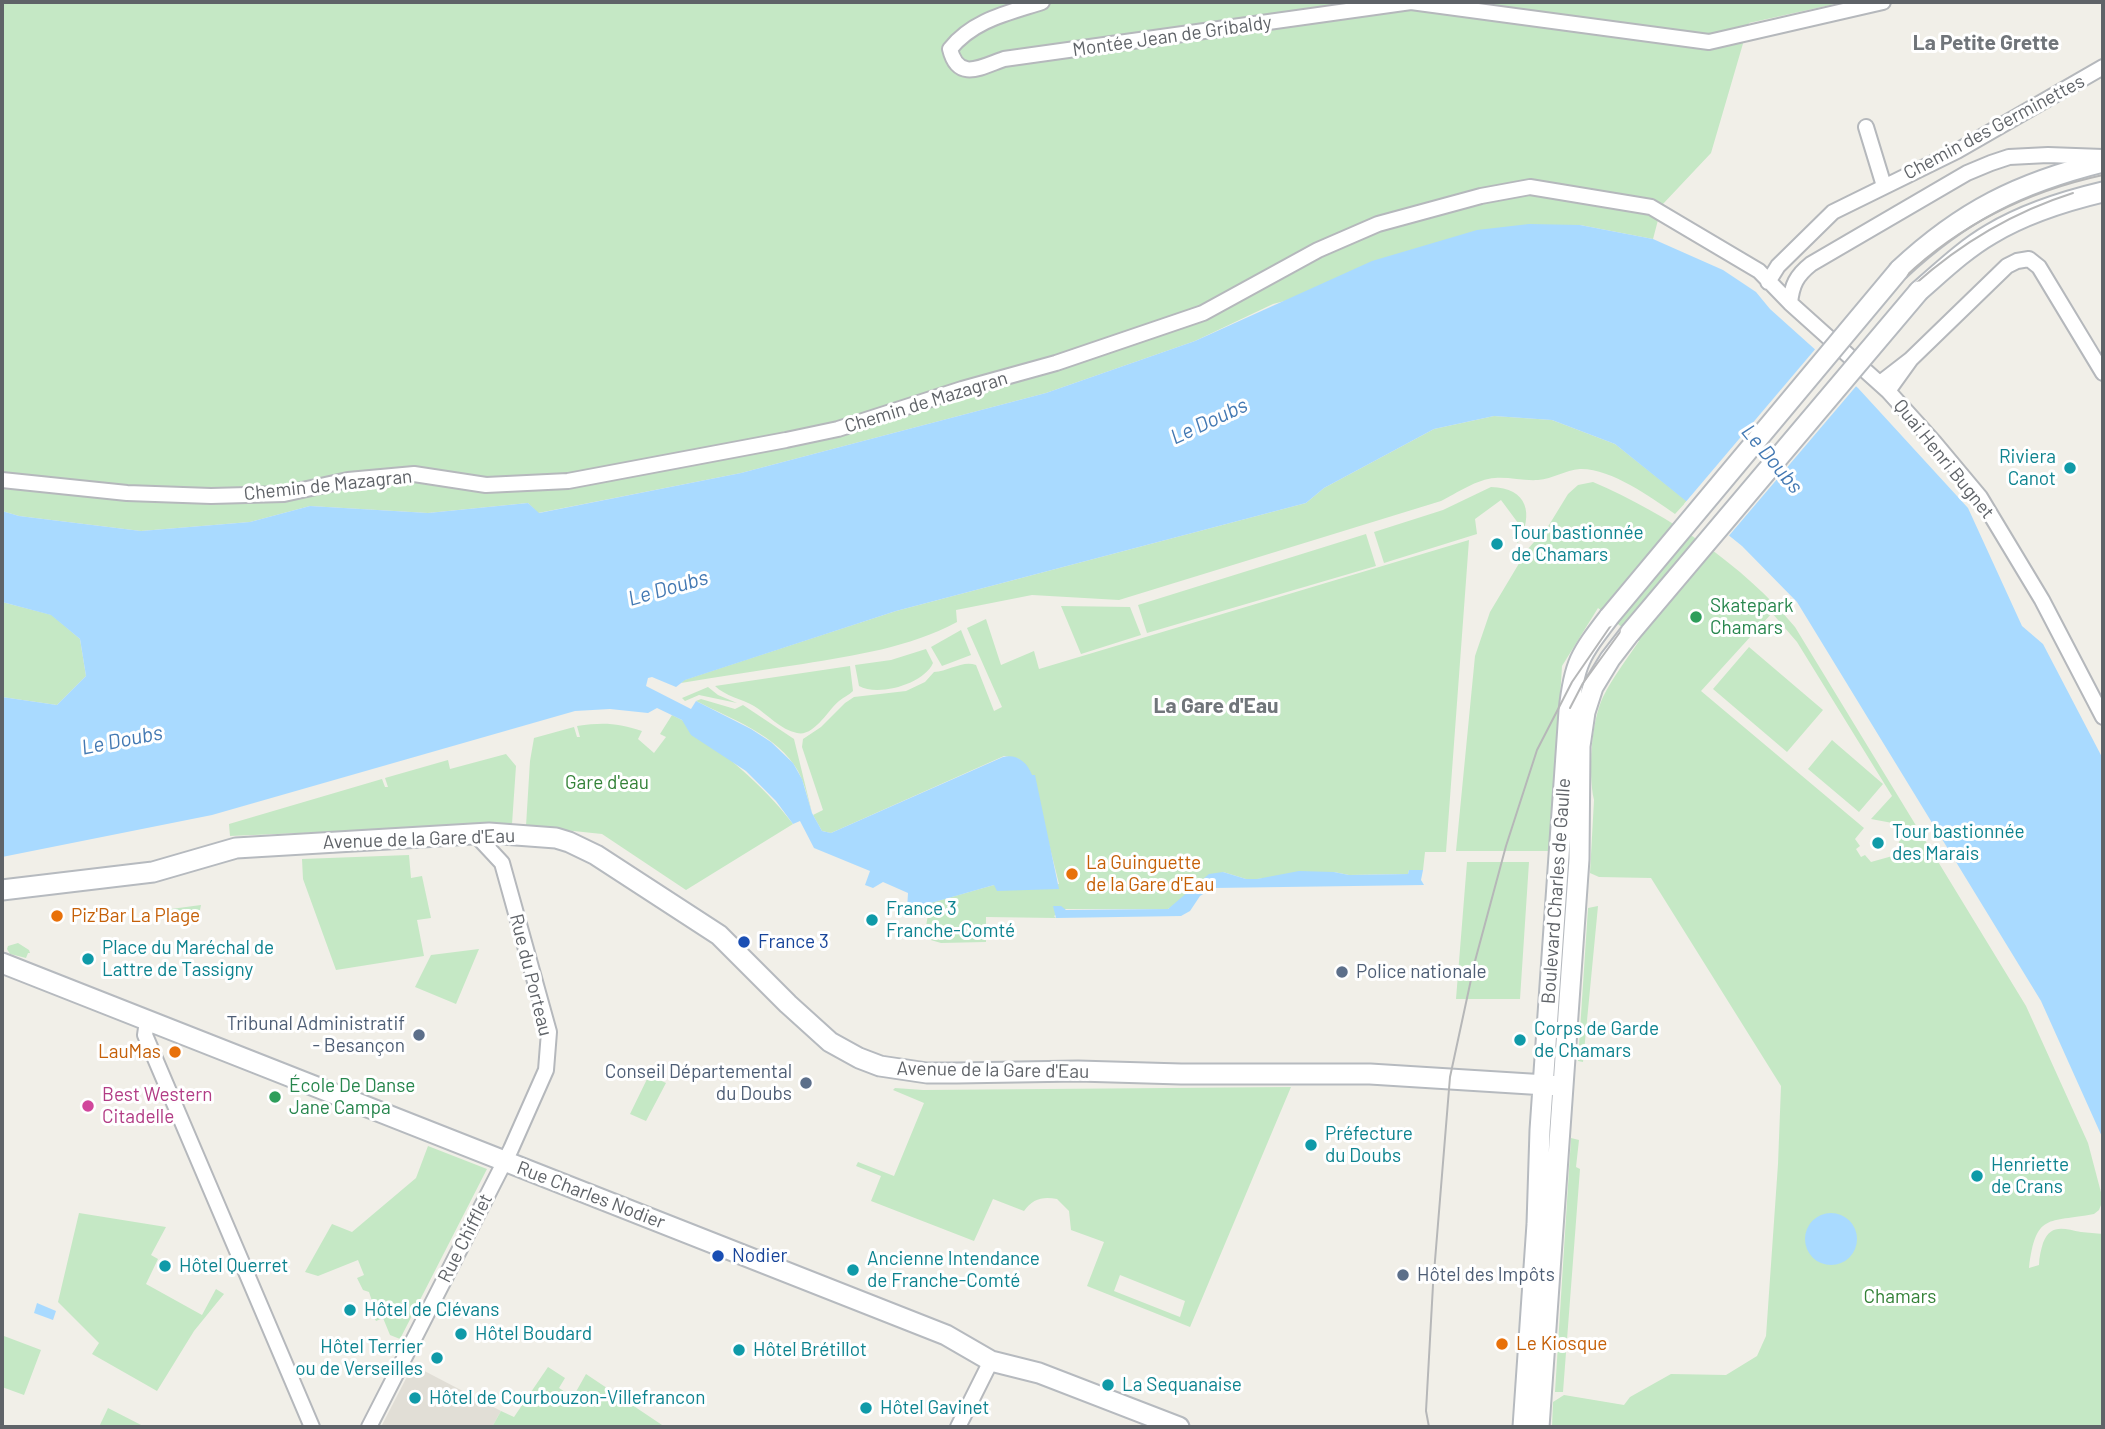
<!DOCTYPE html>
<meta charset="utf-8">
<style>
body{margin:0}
#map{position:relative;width:2105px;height:1429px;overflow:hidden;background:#f1efe8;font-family:Barlow,sans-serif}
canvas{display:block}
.frame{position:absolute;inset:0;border:4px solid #5f6368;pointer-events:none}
</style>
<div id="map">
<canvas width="2105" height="1429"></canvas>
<div class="frame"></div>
</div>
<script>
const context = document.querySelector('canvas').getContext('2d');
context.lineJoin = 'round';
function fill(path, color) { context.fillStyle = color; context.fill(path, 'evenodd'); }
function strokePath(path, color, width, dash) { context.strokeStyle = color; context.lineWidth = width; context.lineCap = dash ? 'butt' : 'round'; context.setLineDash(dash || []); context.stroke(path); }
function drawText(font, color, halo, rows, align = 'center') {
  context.font = font + ' Barlow,sans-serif'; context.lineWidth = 6; context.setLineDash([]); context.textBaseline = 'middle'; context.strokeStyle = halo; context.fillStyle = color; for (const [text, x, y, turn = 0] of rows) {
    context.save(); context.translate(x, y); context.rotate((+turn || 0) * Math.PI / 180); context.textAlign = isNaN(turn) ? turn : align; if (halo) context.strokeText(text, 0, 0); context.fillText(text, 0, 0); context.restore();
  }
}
fill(new Path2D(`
 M413,1365L501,1411L492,1427H381Z`), '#e1ded6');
fill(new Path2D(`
 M2,2H1699L1701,4L1844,2L1749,23L1711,153L1662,205L1653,239L1580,225L1273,304L1195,341L1046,393L741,473L538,513L528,503L428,513L310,506L250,522L141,531L19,516L2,511Z
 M1494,416L1552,420L1615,444L1687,501L1675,514C1651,497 1610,468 1580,469C1565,470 1553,479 1538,480C1524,481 1509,477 1495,478C1477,479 1457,493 1441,501L1119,600L1032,595L956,610L957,622C908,648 856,655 803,664C762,670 722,676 681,683L684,680L896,611L1306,503L1324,488L1434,429Z
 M1593,482C1669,515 1742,564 1795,627L2026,1006L2088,1143L2103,1200L2099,1210L2094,1214C2048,1223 2036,1212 2029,1268L2039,1265C2039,1257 2041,1250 2043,1243C2051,1223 2064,1229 2081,1232C2088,1233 2096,1233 2103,1234V1427H1552L1553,1402L1564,1395L1624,1405L1630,1397L1671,1374L1726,1375L1757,1356L1766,1336L1778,1164L1781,1086L1651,878L1599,877L1590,873L1594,800C1588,773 1591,722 1603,697C1613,677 1627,659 1639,641L1598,608L1562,666L1551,851H1456L1475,656L1490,612L1527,550L1549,525L1568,494L1578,485ZM1772,613L1797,642L1892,796L1871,819L1903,825L1896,855L1871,862L1865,855L1861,857L1856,849L1860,846L1855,839L1864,828L1701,691Z
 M1491,487C1528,488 1534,514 1518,543L1512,538L1521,527L1501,500L1475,519L1477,534L1384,563L1374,532L1443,510Z
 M1366,534L1376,566L1147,633L1138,605Z
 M1469,540L1446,852H1425L1423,870H1409L1408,874L1349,875L1334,872L1257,879H1246L1223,872L1168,909H1064L1054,916L1056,918L986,917V942L941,943L924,938L930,903L994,885L1059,884L1032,776L1019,759L1004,756L831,833L822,831L813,815L823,810L802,747L803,739L821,727L845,703L854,697L906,691L925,682L934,672C949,671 963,660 976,665L994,711L1002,707L967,628L986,619L1001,665L1034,651L1039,669Z
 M2,602L52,615L80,639L86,676L57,705L2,697Z
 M1061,606L1130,607L1141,635L1081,654Z
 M961,630L971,655L942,666L931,647Z
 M1749,647L1823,710L1787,752L1713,689Z
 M926,649L933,663C924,684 878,697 859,686L855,665L891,660Z
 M850,666L853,691C849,695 844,697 839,701C828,710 814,737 797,733C781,730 767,714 754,706C742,699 725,696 715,686Z
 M708,687L718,695L737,703L699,695L685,701L682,698Z
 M701,699L735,709L743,705L794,739L812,813C808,800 805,784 798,771C778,735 731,719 696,701Z
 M672,715L682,720C722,753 762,783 793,824L686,890L602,834L526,826L530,761L534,738L574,727L577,737H580L577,726C604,722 617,723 642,731L638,739L654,753L666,737L660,734Z
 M1832,740L1883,784L1859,812L1808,769Z
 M506,754L516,766L512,824L230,836L229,824L382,779L385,787H388L385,778L448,760L450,769Z
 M409,855L411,878L422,876L431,918L417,920L424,956L336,970L303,879L302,859Z
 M1467,862H1529L1520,999H1456Z
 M201,905L200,910L181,923L180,911L171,912V909Z
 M1598,906L1583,1062L1578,1061L1588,908Z
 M18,943L29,950L30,953H28L26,958L10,954L7,949L8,946Z
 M479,949L456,1004L415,987L431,955Z
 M649,1075L666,1083L646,1121L630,1114Z
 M1291,1087L1190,1327L1087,1286L1104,1242L1071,1230L1069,1211L1057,1199C1043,1196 1032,1199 1024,1211L993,1199L974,1241L871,1201L881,1176L856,1166L858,1162L894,1176L924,1103L893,1090L895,1088L923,1090ZM1120,1275L1185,1301L1180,1317L1114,1291Z
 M1571,1138L1579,1140L1576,1167L1580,1169L1563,1392H1555Z
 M428,1146L487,1169L400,1339L390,1335L383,1318L376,1321L370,1309L373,1304L369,1292L363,1290L357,1278L364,1275L358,1260L318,1276L305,1272L332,1224L352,1232L416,1178Z
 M79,1213L166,1227L151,1255L158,1259L146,1284L202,1315L216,1289L224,1294L194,1331L157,1391L92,1354L99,1343L58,1302Z
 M4,1336L41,1350L24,1395L2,1387V1342Z
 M548,1367L565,1378L559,1388L573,1397L586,1374L665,1427H492L501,1411L514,1417Z
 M108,1408L145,1427H99Z`), '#c5e8c5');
fill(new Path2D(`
 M1529,224L1580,225L1653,239L1723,270L1756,292L1770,309L1858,388L1968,508L2022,626L2043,644L2103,759V1139L2041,1001L1797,602L1742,546L1615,444L1552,420L1494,416L1434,429L1324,488L1306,503L896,611L685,680L676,687L652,677L648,678L646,686L691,709L696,701L751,729L771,742L793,763L802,779L812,813L822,831L831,833L1003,757C1017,754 1027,762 1032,775H1035L1059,889L997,891L994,885L931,903L928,916L907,910L908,893L883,882L873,888L865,885L870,871L814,848L800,821L793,824L776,801L746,771L691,735L682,720L657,708L648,713L610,709L575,711L212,815L2,857V697L57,705L86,676L80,639L51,615L2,602V511L19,516L141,531L250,522L310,506L428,513L528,503L539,513L741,473L1046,393L1195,341L1372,261L1477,230Z
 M1409,870H1423L1421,880L1424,885L1213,888L1200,896L1190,911L1181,916L1056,918L1053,906H1061L1066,910L1168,909L1209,874L1223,872L1246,879H1257L1299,871L1334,872L1349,875L1408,874Z
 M1805 1239a26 26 0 1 1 52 0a26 26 0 1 1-52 0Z
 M37,1303L56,1311L53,1320L34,1313Z`), '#a9daff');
fill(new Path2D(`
 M1817,347L1858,384L1727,538L1684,504Z`), '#f1efe8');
const street = new Path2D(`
 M1042,2C1008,13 973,20 950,49C958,82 981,67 1004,59L1411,2L1709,42L1883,2
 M1866,127L1884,186
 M1768,282L1778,266L1833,212L1957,151L2103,67
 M1790,303C1792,285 1796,276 1811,264L1967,173L1991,163L2009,157L2048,155L2103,157
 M1911,359L2007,266L2017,261L2029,259L2039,267L2103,373
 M1880,383L1911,359L1888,391
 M2,480L127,493L211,496L284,494L348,480L414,474L486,485L568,481L786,440L838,429L962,389L1056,363L1203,313L1318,250L1378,224L1481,196L1530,187L1651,207L1759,271L1790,303L1888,391L1934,442L1980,497L2042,600L2103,717
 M147,1021L145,1035L312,1427
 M369,1427L511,1149L546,1070L549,1032L502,863L475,834
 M958,1427L991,1361`);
const secondary = new Path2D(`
 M1899,270C1962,211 2019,183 2103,162
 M1919,291C1942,271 1965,249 1991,234C2026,213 2065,201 2103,192
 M2,890L153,872L236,848L489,833L556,838L569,842L596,855L719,935L788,1004L830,1042L859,1058L880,1066L927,1073H957L1078,1071L1181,1074H1370L1562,1086
 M2,963L946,1335L991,1361L1039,1373L1179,1427
 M1523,1427L1537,1224L1540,1130L1569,711C1574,663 1580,655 1609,617
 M1539,1427L1579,859L1580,746L1585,712L1593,687L1610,659L1630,633`);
strokePath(street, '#b5b8bc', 18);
strokePath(secondary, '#b6babf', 23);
strokePath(street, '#fff', 14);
strokePath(secondary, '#fff', 19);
strokePath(new Path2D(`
 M1570,708L1583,683L1623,628L1914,285C1961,243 2013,212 2073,193
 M1429,1427L1426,1411L1433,1285L1450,1077L1475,961L1506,846L1537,750L1572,682L1614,621L1905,277C1961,224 2029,191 2103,175`), '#b6b7b8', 2);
const secondaryBridge = new Path2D(`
 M1609,617L1899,270
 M1630,633L1919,291`);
strokePath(secondaryBridge, '#b6babf', 23, []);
strokePath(secondaryBridge, '#fff', 19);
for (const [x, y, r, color] of [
 [2070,468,7,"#0f9aa8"],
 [1497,544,7,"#0f9aa8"],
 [1696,617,7,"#2e9e5b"],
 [1878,843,7,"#0f9aa8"],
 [1072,874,7,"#e8710a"],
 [57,916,7,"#e8710a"],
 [872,920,7,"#0f9aa8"],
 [744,942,7,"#1a4fb4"],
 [88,959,7,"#0f9aa8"],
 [1342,972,7,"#5c6f8a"],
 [419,1035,7,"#5c6f8a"],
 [1520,1040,7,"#0f9aa8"],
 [175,1052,7,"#e8710a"],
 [806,1083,7,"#5c6f8a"],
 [275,1097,7,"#2e9e5b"],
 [88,1106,7,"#d1479c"],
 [1311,1145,7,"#0f9aa8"],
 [1977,1176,7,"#0f9aa8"],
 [718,1256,7,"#1a4fb4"],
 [165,1266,7,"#0f9aa8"],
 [853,1270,7,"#0f9aa8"],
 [1403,1275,7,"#5c6f8a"],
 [350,1310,7,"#0f9aa8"],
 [461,1334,7,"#0f9aa8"],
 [1502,1344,7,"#e8710a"],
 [739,1350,7,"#0f9aa8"],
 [437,1358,7,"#0f9aa8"],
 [1108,1385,7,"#0f9aa8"],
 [415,1398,7,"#0f9aa8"],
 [866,1408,7,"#0f9aa8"]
]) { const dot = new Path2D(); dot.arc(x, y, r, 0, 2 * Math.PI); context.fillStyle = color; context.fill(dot); strokePath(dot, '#fff', 2.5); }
drawText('19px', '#5f6368', '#fff', [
 ["Montée Jean de Gribaldy",1172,36,-8],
 ["Chemin des Germinettes",1994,127,-28],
 ["Chemin de Mazagran",926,402,-17],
 ["Quai Henri Bugnet",1944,459,51],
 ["Chemin de Mazagran",328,485,-6],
 ["Avenue de la Gare d'Eau",419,839,-2],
 ["Boulevard Charles de Gaulle",1556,891,-86],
 ["Rue du Porteau",531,975,76],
 ["Avenue de la Gare d'Eau",993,1070,1],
 ["Rue Charles Nodier",591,1195,21],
 ["Rue Chifflet",465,1238,-63]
]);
drawText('19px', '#0d838f', '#fff', [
 ["Riviera",2056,457,"right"],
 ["Canot",2056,479,"right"],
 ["Tour bastionnée",1511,533],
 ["de Chamars",1511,555],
 ["Tour bastionnée",1892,832],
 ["des Marais",1892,854],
 ["France 3",886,909],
 ["Franche-Comté",886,931],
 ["Place du Maréchal de",102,948],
 ["Lattre de Tassigny",102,970],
 ["Corps de Garde",1534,1029],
 ["de Chamars",1534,1051],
 ["Préfecture",1325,1134],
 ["du Doubs",1325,1156],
 ["Henriette",1991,1165],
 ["de Crans",1991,1187],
 ["Ancienne Intendance",867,1259],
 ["de Franche-Comté",867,1281],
 ["Hôtel Querret",179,1266],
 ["Hôtel de Clévans",364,1310],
 ["Hôtel Boudard",475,1334],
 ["Hôtel Terrier",423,1347,"right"],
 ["ou de Verseilles",423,1369,"right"],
 ["Hôtel Brétillot",753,1350],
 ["La Sequanaise",1122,1385],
 ["Hôtel de Courbouzon-Villefrancon",429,1398],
 ["Hôtel Gavinet",880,1408]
], 'left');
drawText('19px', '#27864d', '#fff', [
 ["Skatepark",1710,606],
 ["Chamars",1710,628],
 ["École De Danse",289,1086],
 ["Jane Campa",289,1108]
], 'left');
drawText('19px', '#348238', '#fff', [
 ["Gare d'eau",607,783],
 ["Chamars",1900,1297]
]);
drawText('19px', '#c56008', '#fff', [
 ["La Guinguette",1086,863],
 ["de la Gare d'Eau",1086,885],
 ["Piz'Bar La Plage",71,916],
 ["LauMas",161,1052,"right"],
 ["Le Kiosque",1516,1344]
], 'left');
drawText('19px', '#164399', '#fff', [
 ["France 3",758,942],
 ["Nodier",732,1256]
], 'left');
drawText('19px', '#4e5e75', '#fff', [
 ["Police nationale",1356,972],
 ["Tribunal Administratif",405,1024,"right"],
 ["- Besançon",405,1046,"right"],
 ["Conseil Départemental",792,1072,"right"],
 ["du Doubs",792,1094,"right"],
 ["Hôtel des Impôts",1417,1275]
], 'left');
drawText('19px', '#b23c85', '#fff', [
 ["Best Western",102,1095],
 ["Citadelle",102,1117]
], 'left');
drawText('bold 21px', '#70757a', '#fff', [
 ["La Petite Grette",1986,43],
 ["La Gare d'Eau",1216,706]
]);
drawText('italic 21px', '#4379b3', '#fff', [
 ["Le Doubs",1209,421,-25],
 ["Le Doubs",1772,459,50],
 ["Le Doubs",668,588,-16],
 ["Le Doubs",122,740,-11]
]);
</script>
